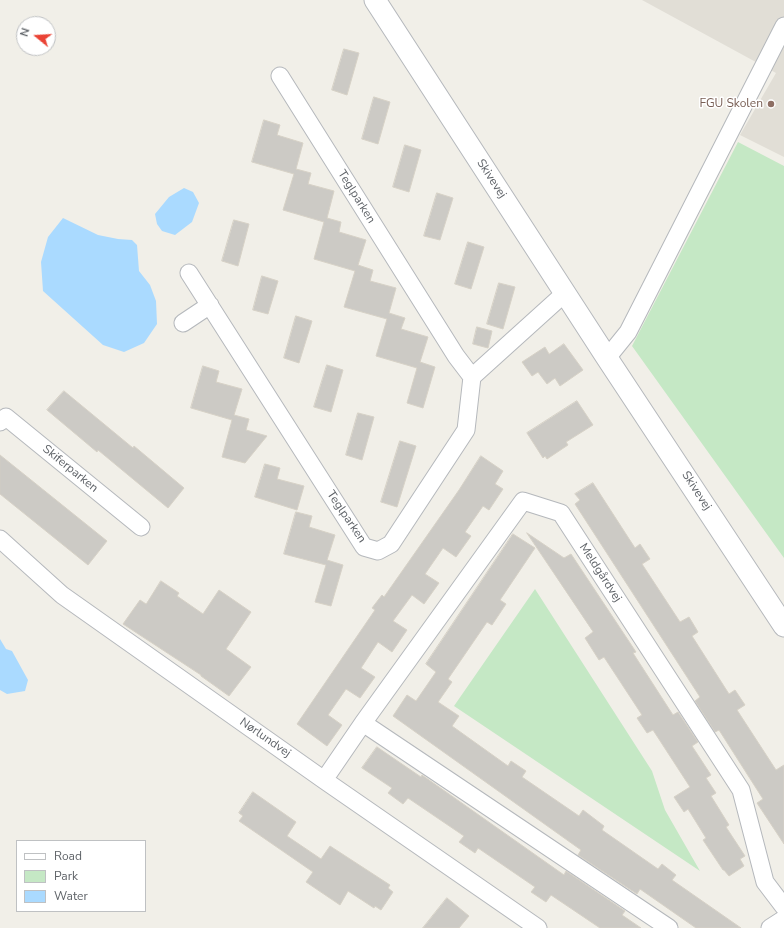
<!DOCTYPE html>
<meta charset="utf-8">
<style>
body{margin:0}
#map{position:relative;width:784px;height:928px;overflow:hidden;background:#f1efe8;font-family:"Nunito Sans",sans-serif}
canvas{display:block}
.legend{position:absolute;left:16px;top:840px;width:130px;height:72px;box-sizing:border-box;background:#fff;border:1px solid #bfc1c3;margin:0;padding:5px 7px;list-style:none;font-size:12px;color:#5f6368}
.legend li{display:flex;align-items:center;gap:8px;height:20px}
.legend b{width:20px;border:1px solid #bfc1c3}
.north{position:absolute;left:16px;top:16px;width:40px;height:40px;box-sizing:border-box;background:#fff;border:1px solid #bfc1c3;border-radius:50%;rotate:288deg;font-size:11px;font-weight:700;line-height:16px;text-align:center;color:#5f6368}
.north::after{content:'';display:block;margin:auto;width:14px;height:18px;background:#ea4335;clip-path:polygon(50% 0,100% 100%,50% 72%,0 100%)}
</style>
<div id="map">
<canvas width="784" height="928"></canvas>
<ul class="legend">
<li><b style="height:5px;background:#fff"></b>Road</li>
<li><b style="height:11px;background:#c5e8c5"></b>Park</li>
<li><b style="height:11px;background:#aadaff"></b>Water</li>
</ul>
<div class="north">N</div>
</div>
<script>
const context = document.querySelector('canvas').getContext('2d');
context.lineJoin = 'round';
function fill(path, color) { context.fillStyle = color; context.fill(path, 'evenodd'); }
function strokePath(path, color, width, dash) { context.strokeStyle = color; context.lineWidth = width; context.lineCap = dash ? 'butt' : 'round'; context.setLineDash(dash || []); context.stroke(path); }
function drawText(font, color, halo, rows, align = 'center') {
  context.font = font + ' "Nunito Sans",sans-serif'; context.lineWidth = 3; context.setLineDash([]); context.textBaseline = 'middle'; context.strokeStyle = halo; context.fillStyle = color; for (const [text, x, y, turn = 0] of rows) {
    context.save(); context.translate(x, y); context.rotate((+turn || 0) * Math.PI / 180); context.textAlign = isNaN(turn) ? turn : align; if (halo) context.strokeText(text, 0, 0); context.fillText(text, 0, 0); context.restore();
  }
}
fill(new Path2D(`
 M642,0H784V157L740,135L776,73Z`), '#e1ded6');
fill(new Path2D(`
 M738,142L784,166V558L632,346Z
 M535,589L652,771L665,810L700,871L454,706Z`), '#c5e8c5');
fill(new Path2D(`
 M184,188L193,192L199,203L192,222L175,235L162,231L157,224L155,214L169,197Z
 M63,218L98,235L118,239L132,240L137,245L139,271L150,285L156,301L157,324L144,343L124,352L103,345L43,291L41,262L48,237Z
 M0,639L6,649L12,651L28,680L25,691L7,694L0,690Z`), '#aadaff');
const building = new Path2D(`
 M344,49L359,53L347,95L332,90Z
 M374,97L390,102L378,144L362,139Z
 M264,120L280,125L277,135L303,143L296,169L311,173L308,184L334,191L327,218L341,222L339,232L366,240L358,265L373,270L370,281L396,288L389,313L405,318L401,329L428,337L420,362L435,367L423,408L407,403L417,368L376,356L387,319L344,307L355,271L314,259L324,222L283,210L294,174L252,162Z
 M405,145L421,150L409,192L393,187Z
 M437,193L453,198L440,240L424,236Z
 M234,220L249,224L238,266L222,261Z
 M468,242L484,247L471,289L455,284Z
 M262,276L278,281L268,314L253,310Z
 M499,283L515,287L503,329L487,324Z
 M296,316L312,321L299,363L284,358Z
 M477,327L492,331L488,348L473,344Z
 M564,344L583,370L560,386L555,378L547,384L538,372L532,376L522,362L545,347L549,354Z
 M327,365L343,370L331,412L314,407Z
 M203,366L219,371L216,382L242,389L234,415L249,419L246,430L267,436L245,463L222,457L232,420L191,408Z
 M64,391L133,448L134,446L184,488L168,508L98,450L97,452L47,410Z
 M577,401L593,425L566,442L568,445L547,459L545,456L543,458L527,433Z
 M358,413L374,417L362,460L346,455Z
 M400,441L416,446L397,507L381,502Z
 M0,455L107,541L88,565L0,494Z
 M481,456L503,471L495,484L503,489L489,510L483,506L465,532L471,536L456,557L443,548L425,574L439,583L424,604L412,595L393,621L407,630L392,652L378,642L361,668L375,677L360,698L346,689L328,715L342,725L327,746L297,724L375,610L372,608L382,595L384,597L459,490Z
 M265,464L280,468L277,479L304,486L297,510L255,497Z
 M593,483L635,548L640,544L650,559L642,564L680,622L689,617L698,632L692,636L729,694L735,690L745,705L737,710L776,770L784,765V844L757,803L763,799L719,730L715,732L695,701L700,697L575,504L580,500L575,494Z
 M296,512L312,516L309,527L335,535L327,560L343,565L331,606L315,602L326,565L284,554Z
 M527,533L564,558L571,554L636,652L633,653L673,715L678,712L698,742L692,746L711,775L706,778L716,793L711,796L729,825L726,827L745,856L740,859L744,866L729,876L724,870H723L703,840L706,838L688,809L684,812L674,797L690,787L653,730L647,733L637,718L642,715L604,657L599,660L585,638L593,632Z
 M513,534L535,548L500,600L506,604L492,625L487,622L448,679L452,682L438,702L459,716L452,726L508,766L511,761L526,771L522,777L579,816L583,810L604,826L602,830L658,869L662,864L676,875L672,880L741,928H696L640,889L637,894L578,855L581,850L393,716L407,695L416,701L436,672L426,664Z
 M161,581L179,593L177,596L203,614L219,590L251,612L226,649L251,667L229,696L201,676V675L123,624L140,600L146,604Z
 M377,747L421,777L422,775L564,875L566,871L625,911L622,915L641,928H600L551,895L546,902L531,892L535,887L478,848L475,853L459,842L464,836L408,798L403,804L388,793L392,788L362,768Z
 M253,792L296,822L287,836L321,859L330,846L390,885L388,888L393,892L381,910L375,906L374,908L348,891L340,905L306,882L313,872L239,821L243,816L239,813Z
 M447,898L469,916L459,928H423Z`);
fill(building, '#cccac5');
strokePath(building, '#d6d1c6', 1);
const minor = new Path2D(`
 M189,273L364,547L378,551L391,544L466,430L472,377L456,356L280,76
 M183,323L210,305
 M607,358L628,332L784,26
 M472,377L565,293
 M0,422L6,417L141,527
 M0,539L62,595L324,780L538,928
 M363,723L669,928
 M324,780L363,723L523,501L561,513L741,790L765,882L784,907
 M770,928L784,919`);
const tertiary = new Path2D(`
 M375,0L607,358L784,626`);
strokePath(minor, '#b5b8bc', 19);
strokePath(tertiary, '#b5b8bc', 23);
strokePath(minor, '#fff', 17);
strokePath(tertiary, '#fff', 21);
for (const [x, y, r, color] of [
 [771,104,4,"#8d6e63"]
]) { const dot = new Path2D(); dot.arc(x, y, r, 0, 2 * Math.PI); context.fillStyle = color; context.fill(dot); strokePath(dot, '#fff', 1.5); }
drawText('12px', '#785e54', '#fff', [
 ["FGU Skolen",763,104]
], 'right');
drawText('12px', '#5f6368', '#fff', [
 ["Skivevej",491,179,57],
 ["Teglparken",356,197,58],
 ["Skiferparken",70,469,39],
 ["Skivevej",696,491,57],
 ["Teglparken",346,517,56],
 ["Meldgårdvej",600,573,57],
 ["Nørlundvej",265,738,35]
]);
</script>
